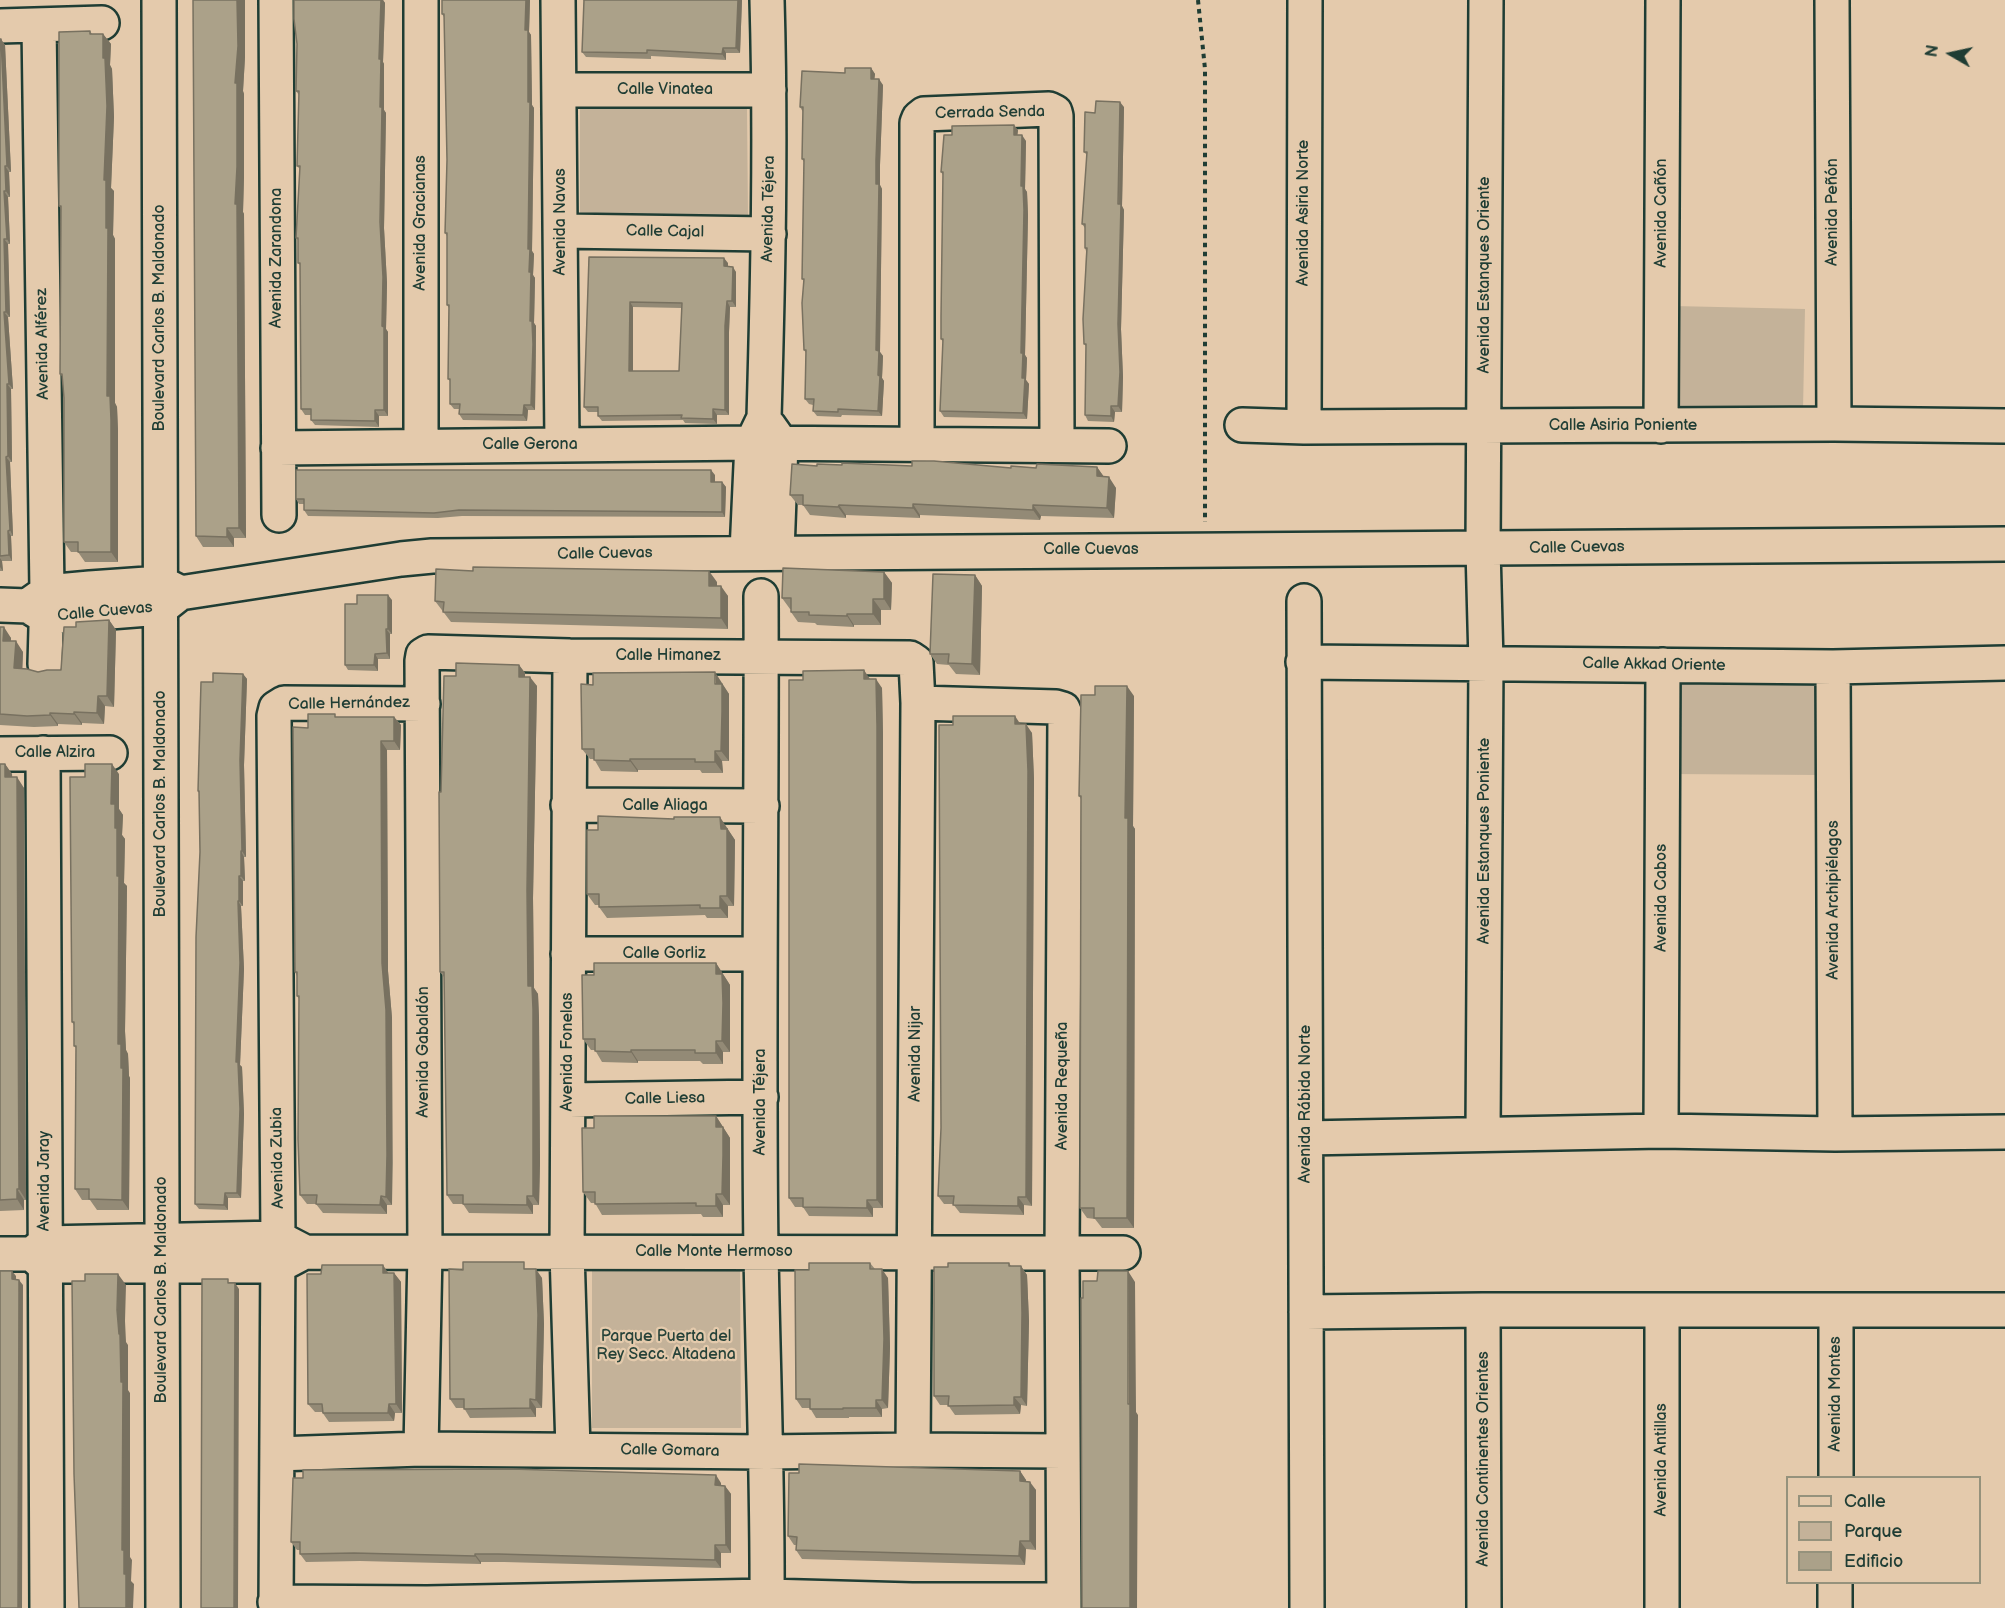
<!DOCTYPE html>
<meta charset="utf-8">
<style>
body{margin:0}
#map{position:relative;width:2005px;height:1608px;overflow:hidden;background:#e4caac;font-family:"Balsamiq Sans",sans-serif}
canvas{display:block}
.legend{position:absolute;left:1786px;top:1476px;width:195px;height:108px;box-sizing:border-box;background:#e4caac;border:2px solid #95927c;margin:0;padding:8px 10px;list-style:none;font-size:18px;color:#1f3d34}
.legend li{display:flex;align-items:center;gap:12px;height:30px}
.legend b{width:30px;border:2px solid #95927c}
.north{position:absolute;left:1921px;top:24px;width:60px;height:60px;-webkit-text-stroke:4px #e4caac;paint-order:stroke;rotate:279deg;font-size:16px;font-weight:700;line-height:24px;text-align:center;color:#1f3d34}
.north::after{content:'';display:block;margin:auto;width:21px;height:27px;background:#1f3d34;clip-path:polygon(50% 0,100% 100%,50% 72%,0 100%)}
</style>
<div id="map">
<canvas width="2005" height="1608"></canvas>
<ul class="legend">
<li><b style="height:8px;background:#e4caac"></b>Calle</li>
<li><b style="height:16px;background:#c4b299"></b>Parque</li>
<li><b style="height:16px;background:#aba189"></b>Edificio</li>
</ul>
<div class="north">N</div>
</div>
<script>
const context = document.querySelector('canvas').getContext('2d');
context.lineJoin = 'round';
function fill(path, color) { context.fillStyle = color; context.fill(path, 'evenodd'); }
function strokePath(path, color, width, dash) { context.strokeStyle = color; context.lineWidth = width; context.lineCap = dash ? 'butt' : 'round'; context.setLineDash(dash || []); context.stroke(path); }
function drawText(font, color, halo, rows, align = 'center') {
  context.font = font + ' "Balsamiq Sans",sans-serif'; context.lineWidth = 4.5; context.setLineDash([]); context.textBaseline = 'middle'; context.strokeStyle = halo; context.fillStyle = color; for (const [text, x, y, turn = 0] of rows) {
    context.save(); context.translate(x, y); context.rotate((+turn || 0) * Math.PI / 180); context.textAlign = isNaN(turn) ? turn : align; if (halo) context.strokeText(text, 0, 0); context.fillText(text, 0, 0); context.restore();
  }
}
fill(new Path2D(`
 M747,107L748,217L580,218V108Z
 M1674,306L1805,309L1803,410L1672,408Z
 M1673,669L1822,671L1820,775L1672,774Z
 M592,1264H740L741,1428H592Z`), '#c4b299');
const minor = new Path2D(`
 M159,0L163,1608
 M276,0L279,515
 M421,0V445
 M558,0L562,445
 M1832,0L1834,424
 M39,25L47,592L45,664
 M0,26L102,23
 M560,90H769
 M561,231L769,234
 M1242,425L1304,427L1834,424L2005,426
 M769,426L781,443L777,552
 M1661,426L1663,0
 M1304,427L1305,0
 M917,443V123L919,118L924,114L1049,109L1055,112L1056,116L1057,445
 M278,448L752,443L1109,446
 M747,552L752,443L764,418C768,278 771,139 767,0
 M761,596C762,814 758,1033 761,1252C763,1371 768,1489 767,1608
 M1304,601L1307,1608
 M30,604L47,592L90,588L161,583L179,592
 M0,605L28,606L46,617L161,608L180,593L401,559L432,556C957,550 1481,549 2005,544
 M570,656L567,1252L573,1449
 M1303,662L1833,667L2005,663
 M1833,667L1835,1134
 M918,703L1056,707L1063,709L1065,714L1062,1253L1064,1608
 M43,753L47,1608
 M0,754L110,753
 M568,805L762,806
 M568,954H759
 M569,1100L761,1097
 M1661,1131L1663,665
 M1483,1133L1486,662L1483,549L1486,0
 M1306,1138L1661,1131L1835,1134L2005,1132
 M0,1254H32L45,1243L278,1238L305,1252L1123,1253
 M32,1254L45,1266H278L299,1255
 M1483,1310L1484,1608
 M1662,1311V1608
 M1306,1312L1483,1310H2005
 M421,1449L425,1252L422,661L423,655L428,652L570,656L910,658L916,662L918,703L913,1450
 M277,1454L421,1449L767,1452L913,1450L1063,1451
 M1836,1478V1310
 M275,1602L427,1603L767,1596L912,1600H1064
 M276,1608L278,1238L274,716L276,708L284,703L423,704
 M1835,1608V1582`);
strokePath(minor, '#1f3d34', 38);
strokePath(new Path2D(`
 M1198,0L1205,69V522`), '#1f3d34', 4, [4.5, 4.5]);
strokePath(minor, '#e4caac', 33);
fill(new Path2D(`
 M193,0H245V57L243,91L244,94V177L243,212L244,214L246,538H234V547H203L196,536Z
 M294,0H383L385,3L383,62L384,64V110L386,113L384,228L387,283L386,329L388,332V416H379V427L315,425L311,420V415H305L301,409L300,265L298,263V240L296,238L300,169L297,166L299,95L296,91L297,44Z
 M442,0H530L529,32L531,35L532,105L534,108L532,251L534,254L533,275L535,278L534,323L536,326V349L535,410H528L527,421L463,420L459,414V409H454L450,404V381L448,379L449,308L447,305V236L445,233L447,160L444,17L442,14Z
 M583,0H742L740,53H726V60L651,56V59L586,57L582,52L584,1Z
 M90,31L92,34H103L111,44L110,65L112,69L114,117L111,188L114,191L113,235L115,239V403L117,407L118,431V562H85L78,552H71L64,542V398L63,377L60,374L61,209L59,206Z
 M0,39L5,45L11,172H9L10,197H8L10,244H8L10,317H8L13,389H11L12,462H10L13,536H11L12,561H2L3,571H0Z
 M871,68L875,74L874,79L883,85L880,165V185L882,189L880,352L883,356L882,378L884,381L882,416L842,415L841,417L817,416L813,411V405L809,404L805,399L806,353L804,350V281L802,279L804,162L802,159L803,112L800,107L845,73Z
 M1124,107L1122,206L1124,210L1121,329L1123,377L1122,412H1115L1114,422L1088,421L1085,415L1086,346L1084,344L1086,251L1085,248V228L1082,224L1087,155L1084,152L1095,113Z
 M1018,130L1017,135L1026,141L1025,189L1027,192L1028,215L1025,355L1027,358L1026,380L1029,384L1027,419L944,417L940,411L943,342L941,339L943,175L941,172L952,135Z
 M589,257L728,263V267L736,272V307H730L729,332V415H717V424L685,423L683,420L602,421L598,416V412H588L584,407ZM633,307L682,308L679,371H633Z
 M817,466H912L1011,468L1097,467L1104,477L1116,488L1114,518L1041,516L1040,520L920,515V518L846,515V518L810,515L803,505H798L790,495Z
 M715,475V482H722L726,487L725,517L462,516L438,518L308,516L304,510V504H299L296,499Z
 M884,572L892,583L891,610H881V625H854V627L817,625L815,623L798,622L791,612V609H790L782,598Z
 M975,575L982,586L980,675L956,674L949,665L937,664L930,654Z
 M717,582V586L728,596V629L451,622L435,601Z
 M392,600V634H390V659H378V671L348,670L345,665L357,604Z
 M109,620L116,630L114,707L105,706L104,724L82,723V725L58,724V726L34,727L0,725V627L11,638V641L23,652L22,669L38,672L61,670Z
 M519,665L525,673V677L537,686L533,898L534,988L538,994L539,1018L540,1163L539,1205H533V1214L469,1213L463,1204H453L447,1195L444,977L440,972L441,792L456,676Z
 M243,674L247,679L244,765L246,857H244L245,881H243V906H241L244,969L240,1065L242,1067L244,1114L241,1198H228V1210L199,1209L195,1204L200,852L199,793L198,791L213,682Z
 M870,679L882,688L883,735V1208H873V1217L809,1216L803,1207H795L789,1198Z
 M722,683V684L729,694V761H722L723,773H702L700,770H638V772L601,771L594,759H590L582,749Z
 M1134,696L1133,826L1135,829L1134,1228H1102L1095,1219L1087,1218L1080,1208L1081,799L1079,796Z
 M337,717H394L401,725L400,750H387L388,971L392,1018L393,1163L392,1205H387V1214L323,1213L316,1204H307L300,1195L299,999L297,996V976L295,972Z
 M1021,724L1032,733L1034,779L1032,1206L1024,1205V1215L960,1213L953,1204H944L938,1196Z
 M0,764H5L12,774V777L24,788L26,1200H24V1210L0,1211Z
 M119,774V809L123,815L122,835L125,839L124,883L127,886L125,1031L126,1050L128,1054L129,1076L130,1078L129,1210H97L90,1200H82L75,1189L76,1048L74,1046V1025L72,1022L85,777Z
 M728,828V830L735,840L734,906H728V918H707L705,915L607,918L599,907V905H595L587,894Z
 M716,963L730,985V1052H723V1064H703L700,1061H638V1063L602,1062L595,1050H591L583,1039L594,975Z
 M716,1116L730,1138V1205H723V1217H703L701,1214L602,1215L595,1203H591L583,1192L594,1128Z
 M870,1263L875,1269L888,1278L890,1347L888,1408L882,1409V1417H849V1418H816L810,1408H802L796,1399L809,1270Z
 M1009,1263L1011,1266H1021L1027,1275L1029,1321L1027,1406L1021,1405L1020,1414L955,1415L948,1405H940L934,1396L948,1267Z
 M529,1269L542,1278L544,1324L542,1408H536V1417L470,1418L464,1408H456L450,1399Z
 M389,1273H394L401,1282L402,1413H395L394,1421L329,1422L322,1412H315L308,1404Z
 M1020,1471L1026,1480V1482L1036,1490V1550L1026,1549L1025,1565L802,1559L796,1550V1545H794L788,1536Z
 M721,1483V1486H725L731,1494V1553H721V1568L504,1562H481V1564L360,1561L306,1562L300,1554V1550H297L291,1542Z`), '#938a76');
fill(new Path2D(`
 M237,0H245V57L243,91L244,94V177L243,212L244,214L246,538L239,528L235,204V83Z
 M380,0H383L385,3L383,62L384,64V110L386,113L384,228L387,283L386,329L388,332V416L384,410L382,326L379,59Z
 M526,0H530L529,32L531,35L532,105L534,108L532,251L534,254L533,275L535,278L534,323L536,326L535,410L531,405L529,272L528,249V102L525,30Z
 M738,0H742L740,53L736,48Z
 M103,34L111,44L110,65L112,69L114,117L111,188L114,191L113,235L115,239V403L117,407L118,431V562L111,552L107,396L106,228L104,180Z
 M1,39L5,45L11,172L7,166Z
 M723,48L726,53V60L722,54Z
 M871,68L875,74L874,84L871,79Z
 M879,79L883,85L880,165V185L882,189L880,352L883,356L882,378L884,381L882,416L878,411L876,350V160Z
 M1120,102L1124,107L1122,206L1124,210L1121,329L1123,377L1122,412L1118,406V324Z
 M1014,125L1018,130L1017,140L1014,135Z
 M1022,135L1026,141L1025,189L1027,192L1028,215L1025,355L1027,358L1026,380L1029,384L1027,419L1023,413L1021,353V186Z
 M5,166L9,172L10,197L6,191Z
 M4,191L8,197L10,244L7,239Z
 M4,239L8,244L10,317L6,312Z
 M724,258L728,263V272L724,266Z
 M733,267L736,272V307L732,301Z
 M727,301L730,307L729,332V415L725,410V326Z
 M630,302L633,307V376L629,371Z
 M4,312L8,317L13,389L9,384Z
 M7,384L11,389L12,462L8,456Z
 M524,405L528,410L527,421L523,415Z
 M1111,406L1115,412L1114,422L1111,416Z
 M713,409L717,415V424L713,419Z
 M375,410L379,416V427L375,421Z
 M6,457L10,462L13,536L10,530Z
 M1097,467L1104,477L1097,476Z
 M711,470L715,475V487L711,482Z
 M1109,477L1116,488L1114,518L1107,508Z
 M722,482L726,487L725,517L722,512Z
 M913,504L920,515V518L913,508Z
 M839,505L846,515V518L838,507Z
 M1033,505L1041,516L1040,520L1033,510Z
 M227,528L234,538V547L227,537Z
 M8,531L11,536L12,561L9,555Z
 M0,558L2,561L3,571L0,567Z
 M709,571L717,582V596L709,586Z
 M884,572L892,583L891,610L884,599Z
 M975,575L982,586L980,675L972,664Z
 M721,586L728,596V629L721,618Z
 M388,595L392,600V634L388,629Z
 M873,599L881,610V625L873,614Z
 M847,614L854,625V627L847,616Z
 M109,620L116,630L114,707L107,696Z
 M4,627L11,638L10,652L3,641Z
 M386,629L390,634V659L387,653Z
 M16,641L23,652L22,679L14,668Z
 M375,654L378,659V671L374,665Z
 M519,665L525,673V686L519,677Z
 M864,670L870,679H864Z
 M715,672L729,694V761L721,751Z
 M243,674L247,679L244,765L246,857L242,851L240,760Z
 M530,677L537,686L533,898L534,988L538,994L539,1018L540,1163L539,1205L533,1196L528,986L527,890Z
 M876,679L882,688L883,735V1208L877,1200Z
 M1127,686L1134,696L1133,826L1135,829L1134,1228L1127,1218L1125,818Z
 M98,696L105,706L104,724L97,713Z
 M74,712L82,723V725L74,714Z
 M50,713L58,724V726L50,715Z
 M1015,716L1021,725L1015,724Z
 M394,717L401,725L400,750L394,741Z
 M1026,724L1032,733L1034,779L1032,1206L1026,1197Z
 M381,741L387,750L388,971L392,1018V1205L386,1197L382,963Z
 M715,751L722,761L723,773L715,762Z
 M630,759L638,770V772L630,761Z
 M5,764L12,774L13,788L5,777Z
 M112,764L119,774V809L123,815L122,835L125,839L124,883L127,886L125,1031L126,1050L128,1054L129,1076L130,1078L129,1210L122,1200L121,1068L118,1044L117,876L115,828L111,804Z
 M17,777L24,788L26,1200L19,1189Z
 M720,817L735,840L734,906L727,896L721,829Z
 M241,851L244,857L245,881L241,876Z
 M239,876L243,881V906L239,901Z
 M720,896L728,906V918L720,908Z
 M238,901L241,906L244,969L240,1065L242,1067L244,1114L241,1198L237,1193L236,1062Z
 M716,963L730,985V1052L722,1041L716,974Z
 M716,1041L723,1052V1064L716,1053Z
 M631,1050L638,1061V1063L631,1052Z
 M716,1116L730,1138V1205L722,1194L716,1127Z
 M17,1189L24,1200V1210L17,1199Z
 M225,1193L228,1198V1210L224,1205Z
 M716,1194L723,1205V1217L716,1206Z
 M381,1196L387,1205V1214L380,1205Z
 M527,1196L533,1205V1214L527,1205Z
 M1018,1197L1024,1205V1215L1018,1206Z
 M867,1200L873,1208V1217L867,1208Z
 M383,1265L389,1274L383,1273Z
 M1021,1266L1027,1275L1029,1321L1027,1406L1021,1397Z
 M536,1269L542,1278L544,1324L542,1408L536,1400Z
 M882,1269L888,1278L890,1347L888,1408L882,1400Z
 M12,1271L16,1276V1285L12,1279Z
 M1128,1271L1135,1282L1136,1412L1138,1415L1137,1608H1130Z
 M394,1273L401,1282L402,1413L396,1404Z
 M118,1274L126,1285L125,1321L126,1342L128,1345V1390L130,1393V1557L132,1560L131,1581L134,1584L133,1608H126L122,1550L121,1382L117,1310Z
 M19,1280L23,1285L22,1608H18Z
 M235,1283L239,1289V1322L238,1608H234Z
 M1014,1397L1021,1405L1020,1414L1014,1405Z
 M530,1399L536,1408V1417L530,1408Z
 M876,1400L882,1409V1417L876,1408Z
 M389,1404L395,1413L394,1421L388,1413Z
 M1020,1471L1026,1480L1025,1490L1020,1481Z
 M716,1475L721,1483V1494L715,1485Z
 M1030,1482L1036,1490V1550L1030,1541Z
 M725,1486L731,1494V1553L726,1545Z
 M1020,1541L1026,1549L1025,1565L1019,1556Z
 M715,1545L721,1553V1568L715,1560Z
 M475,1554L481,1562V1564L475,1556Z`), '#787160');
const building = new Path2D(`
 M193,0H237L238,46L235,83H237V167L235,204H237L239,528H227V537L196,536Z
 M294,0H381L379,59H381L380,107H382L380,222L383,277L382,326L384,327V410H375V421L311,420V409H301L300,263H298V238H296L300,166H297L299,91H296L297,44L294,19Z
 M442,0H526L525,30H528V102H530L528,249H530L529,272H531L530,321H532L533,344L531,405H524L523,415L459,414L460,404H450V379H448L449,305H447V233H445L447,160L444,14H442Z
 M584,0H738L736,48H723L722,54L647,50V53L582,52Z
 M90,31V34H103V58H105L107,106L104,180H106V228H108L107,396H110L111,420V552H78V542H64V398L62,374H60L61,206H59V32Z
 M0,39H1L7,166H5L6,191H4L7,239H4L6,312H4L9,384H7L8,456L6,457L10,530L8,531L9,555L0,556Z
 M845,68H871V79H879L876,160V184H879L876,350L879,351L878,375L880,376L878,411L838,409V412L813,411L814,399H805L806,350H804L802,303L804,279H802L804,159H802L803,107H800L802,71L845,73Z
 M1096,101L1120,102L1118,204H1121L1118,324L1120,372L1118,406H1111V416L1085,415L1086,344H1084L1083,319L1087,248H1085V224H1082L1087,152H1084L1085,112L1095,113Z
 M1014,125V135H1022L1021,186H1023L1024,210L1021,353H1023L1022,378H1025L1023,413L940,411L943,339H941V316L943,172H941L944,135H952V126Z
 M589,257L724,258V266L733,267L732,301H727L725,326V410L713,409V419L681,418L682,415L598,416V407H584ZM630,302L682,303L679,371H629Z
 M912,461H934L1011,468V466L1036,468L1037,464L1097,467V476L1109,477L1107,508L1033,505V510L913,504V508L839,505L838,507L803,505V495H790L792,464L817,466V464L842,465V463L912,466Z
 M296,470H711V482H722V512L459,510L434,513L304,510V499H296Z
 M473,567L709,571V586H721V618L443,612L444,602L435,601L436,569L473,571Z
 M783,568L884,572V599H873V614H847V616L809,615V612H791V598H782Z
 M933,574L975,575L972,664L948,663L949,654H930Z
 M357,595H388V629H386L387,653L375,654L374,665H345V604H357Z
 M109,620L107,696H98L97,713L74,712V714L50,713V715L27,716L0,714V627H4L3,641H16L14,668L27,669L38,672L47,670H61L64,627H76V622Z
 M456,663L519,665V677H530L527,890L528,986H532L533,1009V1196H527V1205L463,1204V1195H447L444,972H440L439,792H441L444,676H456Z
 M864,670V679H876L877,726V1200H867V1208L803,1207V1198H789V680H803V671Z
 M715,672V684H722V712L721,751H715V762H695V759H630V761L594,760V749H582L581,684L593,685V673Z
 M213,673L243,674L240,760L242,851H241V876H239V901H238L240,963L236,1062H238L240,1109L237,1193H225L224,1205L195,1204L196,937L200,852L199,791H198L201,682H213Z
 M1095,686H1127L1125,818H1128L1127,1218H1094V1208H1080L1081,796H1079L1081,695H1095Z
 M308,714H335V717H394V741H381L382,963L386,1010L387,1155L386,1197L381,1196L380,1205L316,1204L317,1195H300L298,1139L299,996H297V972H295L293,727L308,728Z
 M953,716H1015V724H1026L1028,771L1026,1197H1018V1206L953,1205L954,1196H938L941,1128L939,725H953Z
 M0,764H5V777H17L19,1189H17V1199L0,1200Z
 M85,764H112L111,804H115V828H117V876H119L118,1044H121V1068H123L122,1200L89,1199V1189H75L76,1046H74V1022H72L70,777H85Z
 M598,816L674,819V817H720L721,829H727V896H720V908H700V905L599,907V894H587V830H598Z
 M594,963H716V974H722L723,1003L722,1041H716V1053H695V1050H631V1052L595,1051V1039H583L582,975H594Z
 M594,1116H716V1127H723V1156L722,1194H716V1206H696V1203L595,1204V1192H583L582,1128H594Z
 M463,1262H524V1269H536L538,1315L536,1400L530,1399V1408L464,1409V1399H450L449,1269L463,1270Z
 M809,1263H870V1269H882L884,1339L882,1400H876V1408H843V1409H810V1399H796L795,1270H809Z
 M948,1263H1009V1266H1021L1022,1313L1021,1397H1014V1405L948,1406L949,1396H934V1267H948Z
 M322,1265H383V1273H394L396,1404H389L388,1413H323L322,1404H308L307,1274H321Z
 M0,1271H12V1279L19,1280L18,1608H0Z
 M1098,1271H1128V1404H1130V1608H1082L1081,1298H1083V1281H1097Z
 M85,1274H118L117,1310L119,1334H120L121,1382H123L122,1550H124V1574H126V1608H79L74,1474L72,1281H85Z
 M202,1279H228V1283H235L234,1608H201Z
 M799,1464L1020,1471V1481L1030,1482V1541H1020L1019,1556L796,1550L797,1537L788,1536L789,1473H799Z
 M511,1469L716,1475L715,1485L725,1486L726,1545H715V1560L498,1554H475V1556L354,1553L300,1554V1542H291L293,1478H303V1470Z`);
fill(building, '#aba189');
strokePath(building, '#787160', 1.5);
drawText('16px', '#1f3d34', '#e4caac', [
 ["Calle Vinatea",665,90],
 ["Cerrada Senda",990,113,-1],
 ["Avenida Téjera",769,209,-89],
 ["Avenida Peñón",1833,212,-90],
 ["Avenida Asiria Norte",1304,213,-90],
 ["Avenida Cañón",1662,213,-90],
 ["Avenida Navas",561,222,-90],
 ["Avenida Gracianas",421,223,-90],
 ["Calle Cajal",665,232,1],
 ["Avenida Zarandona",277,258,-90],
 ["Avenida Estanques Oriente",1485,275,-90],
 ["Boulevard Carlos B. Maldonado",160,318,-90],
 ["Avenida Alférez",43,344,-91],
 ["Calle Asiria Poniente",1623,426],
 ["Calle Gerona",530,445],
 ["Calle Cuevas",1577,548,-1],
 ["Calle Cuevas",1091,550],
 ["Calle Cuevas",605,554,-1],
 ["Calle Cuevas",105,612,-5],
 ["Calle Himanez",668,656],
 ["Calle Akkad Oriente",1654,665,1],
 ["Calle Hernández",349,704,-1],
 ["Calle Alzira",55,753],
 ["Boulevard Carlos B. Maldonado",161,804,-90],
 ["Calle Aliaga",665,806],
 ["Avenida Estanques Poniente",1485,841,-90],
 ["Avenida Cabos",1662,898,-90],
 ["Avenida Archipiélagos",1834,900,-90],
 ["Calle Gorliz",664,954],
 ["Avenida Gabaldón",424,1052,-90],
 ["Avenida Fonelas",568,1052,-90],
 ["Avenida Nijar",916,1054,-90],
 ["Avenida Requeña",1063,1086,-90],
 ["Calle Liesa",665,1099,-1],
 ["Avenida Téjera",761,1102,-90],
 ["Avenida Rábida Norte",1306,1104,-90],
 ["Avenida Zubia",278,1158,-91],
 ["Avenida Jaray",45,1181,-90],
 ["Calle Monte Hermoso",714,1252],
 ["Boulevard Carlos B. Maldonado",162,1290,-90],
 ["Avenida Montes",1836,1394,-90],
 ["Calle Gomara",670,1451,1],
 ["Avenida Continentes Orientes",1484,1459,-90],
 ["Avenida Antillas",1662,1460,-90]
]);
drawText('16px', '#274339', '#e4caac', [
 ["Parque Puerta del",666,1337],
 ["Rey Secc. Altadena",666,1355]
]);
</script>
